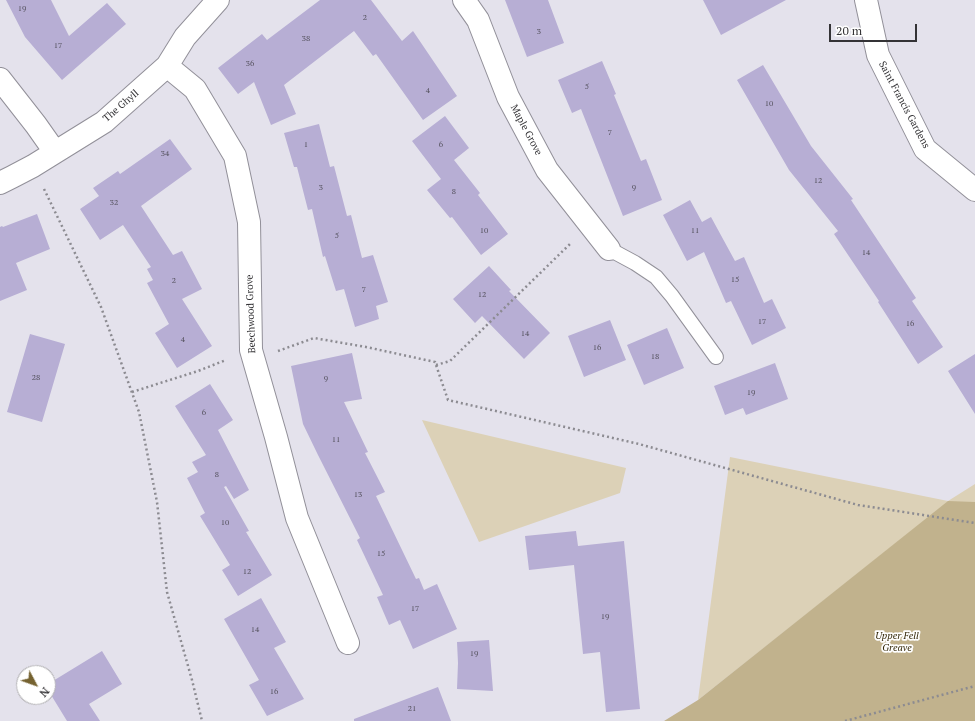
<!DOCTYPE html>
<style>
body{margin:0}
#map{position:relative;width:975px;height:721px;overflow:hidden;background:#e4e2ec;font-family:"PT Serif",serif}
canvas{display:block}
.north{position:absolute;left:16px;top:665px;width:40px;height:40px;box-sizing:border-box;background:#fff;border:1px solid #aeadaf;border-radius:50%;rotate:131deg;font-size:11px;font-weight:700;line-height:16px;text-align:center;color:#343336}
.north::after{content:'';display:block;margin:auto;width:14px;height:18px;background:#756230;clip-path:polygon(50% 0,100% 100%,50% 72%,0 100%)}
.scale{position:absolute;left:829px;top:24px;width:88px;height:18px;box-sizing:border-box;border:2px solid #343336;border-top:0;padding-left:5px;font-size:12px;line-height:14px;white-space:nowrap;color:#343336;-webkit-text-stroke:3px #fff;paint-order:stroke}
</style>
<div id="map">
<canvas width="975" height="721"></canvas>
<div class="north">N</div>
<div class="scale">20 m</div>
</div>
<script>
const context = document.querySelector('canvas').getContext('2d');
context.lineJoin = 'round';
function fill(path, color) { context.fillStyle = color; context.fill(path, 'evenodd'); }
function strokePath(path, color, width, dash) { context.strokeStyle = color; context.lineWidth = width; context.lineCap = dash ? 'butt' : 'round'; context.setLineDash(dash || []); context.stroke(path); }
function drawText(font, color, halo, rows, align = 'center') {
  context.font = font + ' "PT Serif",serif'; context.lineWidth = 3.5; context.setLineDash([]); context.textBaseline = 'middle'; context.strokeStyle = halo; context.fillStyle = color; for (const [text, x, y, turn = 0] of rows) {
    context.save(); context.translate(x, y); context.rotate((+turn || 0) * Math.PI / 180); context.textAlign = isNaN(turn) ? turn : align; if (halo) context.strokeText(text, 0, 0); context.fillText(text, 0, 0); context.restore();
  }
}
fill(new Path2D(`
 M422,420L626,468L620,493L479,542Z
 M730,457L948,501L975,484V502H948L698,700Z`), '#dcd1b7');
fill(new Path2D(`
 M948,501L975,502V721H664L698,700Z`), '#c1b28d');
fill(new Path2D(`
 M6,0H51L69,36L107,3L126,24L62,80L25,37Z
 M320,0H371L402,41L413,31L457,96L423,120L376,54L373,56L354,31L284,85L296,114L271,125L254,82L238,94L218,68L262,34L267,40Z
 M505,0H548L564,43L527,57Z
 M703,0H786L721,35Z
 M602,61L616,94L614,95L641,161L646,159L662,200L623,216L581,109L572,113L558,80Z
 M763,65L811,146L853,199L851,200L916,298L912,301L943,347L918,364L878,302L879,301L834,234L838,231L789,170L737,80Z
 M445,116L469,148L454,160L480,193L478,195L508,234L481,255L452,217L450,218L427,190L441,179L412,141Z
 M319,124L330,167L334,166L347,216L351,215L362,258L373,255L388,302L376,306L379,319L355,327L344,289L336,291L325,256L323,257L312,209L308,210L297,167H294L284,133Z
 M170,139L192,169L141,206L173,255L182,251L202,289L182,299L212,346L177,368L155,333L169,324L147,283L153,280L147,269L151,267L123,225L100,240L80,209L99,196L93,188L118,171L120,174Z
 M690,200L702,222L711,217L735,261L744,257L764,303L772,299L786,328L752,345L731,301L726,303L704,252L687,261L663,215Z
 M37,214L50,249L16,263L27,290L0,301V227L2,226L3,227Z
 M489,266L511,290L509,291L550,333L524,359L482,316L475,323L453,299Z
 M610,320L626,360L584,377L568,336Z
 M667,328L684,368L644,385L627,345Z
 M30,334L65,344L42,422L7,412Z
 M352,353L362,399L344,402L368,452L365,453L385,492L376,496L416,579L419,578L424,590L437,584L457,629L413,649L400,620L389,625L377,597L383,595L357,540L360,538L318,455L303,424L291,366Z
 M975,354V414L948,371Z
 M775,363L788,399L746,415L743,408L725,415L714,386Z
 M210,384L233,420L218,430L249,490L234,499L226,486L224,487L249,531L246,532L272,575L238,596L222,570L230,565L200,516L205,513L187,478L198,472L192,462L206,455L175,406Z
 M576,531L578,546L624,541L640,709L606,712L600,652L583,654L574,565L529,570L525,536Z
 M261,598L286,642L274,648L304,699L267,716L249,685L259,680L224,619Z
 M489,640L493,691L457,689L458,663L457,642Z
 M102,651L122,684L89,704L100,721H67L48,690V684Z
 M438,687L451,721H354V719Z`), '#b7aed4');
const service = new Path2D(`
 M609,249L635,263L656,277L672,296L716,357`);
const minor = new Path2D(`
 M464,0L478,20L508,97L547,170L609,249
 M866,0L878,55L925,149L975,190
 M167,66L195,89L235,156L249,222L251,350L276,437L297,518L348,643
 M0,79L36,125L55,152
 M0,183L12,177L33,166L104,122L167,66L185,37L218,0`);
strokePath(service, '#929099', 16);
strokePath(minor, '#929099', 24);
strokePath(new Path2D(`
 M44,189L101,307L139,412L157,502L167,592L192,680L202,721
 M278,351L314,338L366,347L435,362L448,400L639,444L858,505L975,523
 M436,365L450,361L571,243
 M132,392L198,371L226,360
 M845,721L975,686`), '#8c8b91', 2.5, [2, 3]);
strokePath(service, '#fff', 14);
strokePath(minor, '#fff', 22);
drawText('8px', '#55525e', null, [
 ["19",22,9],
 ["2",365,18],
 ["3",539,32],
 ["38",306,39],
 ["17",58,46],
 ["36",250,64],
 ["5",587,87],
 ["4",428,91],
 ["10",769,104],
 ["7",610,133],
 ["1",306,145],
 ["6",441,145],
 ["34",165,154],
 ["12",818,181],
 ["3",321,188],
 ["9",634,188],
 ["8",454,192],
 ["32",114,203],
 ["10",484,231],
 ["11",695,231],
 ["5",337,236],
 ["14",866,253],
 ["15",735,280],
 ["2",174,281],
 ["7",364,290],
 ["12",482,295],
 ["17",762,322],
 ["16",910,324],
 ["14",525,334],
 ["4",183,340],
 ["16",597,348],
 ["18",655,357],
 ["28",36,378],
 ["9",326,379],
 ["19",751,393],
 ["6",204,413],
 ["11",336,440],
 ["8",217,475],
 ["13",358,495],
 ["10",225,523],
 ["15",381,554],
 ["12",247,572],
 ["17",415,609],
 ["19",605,617],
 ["14",255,630],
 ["19",474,654],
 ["16",274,692],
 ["21",412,709]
]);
drawText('10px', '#343336', '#fff', [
 ["Saint Francis Gardens",904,105,62],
 ["The Ghyll",121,106,-41],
 ["Maple Grove",526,130,62],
 ["Beechwood Grove",251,314,-92]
]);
drawText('italic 10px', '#352909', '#fff', [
 ["Upper Fell",897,636],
 ["Greave",897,648]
]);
</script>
